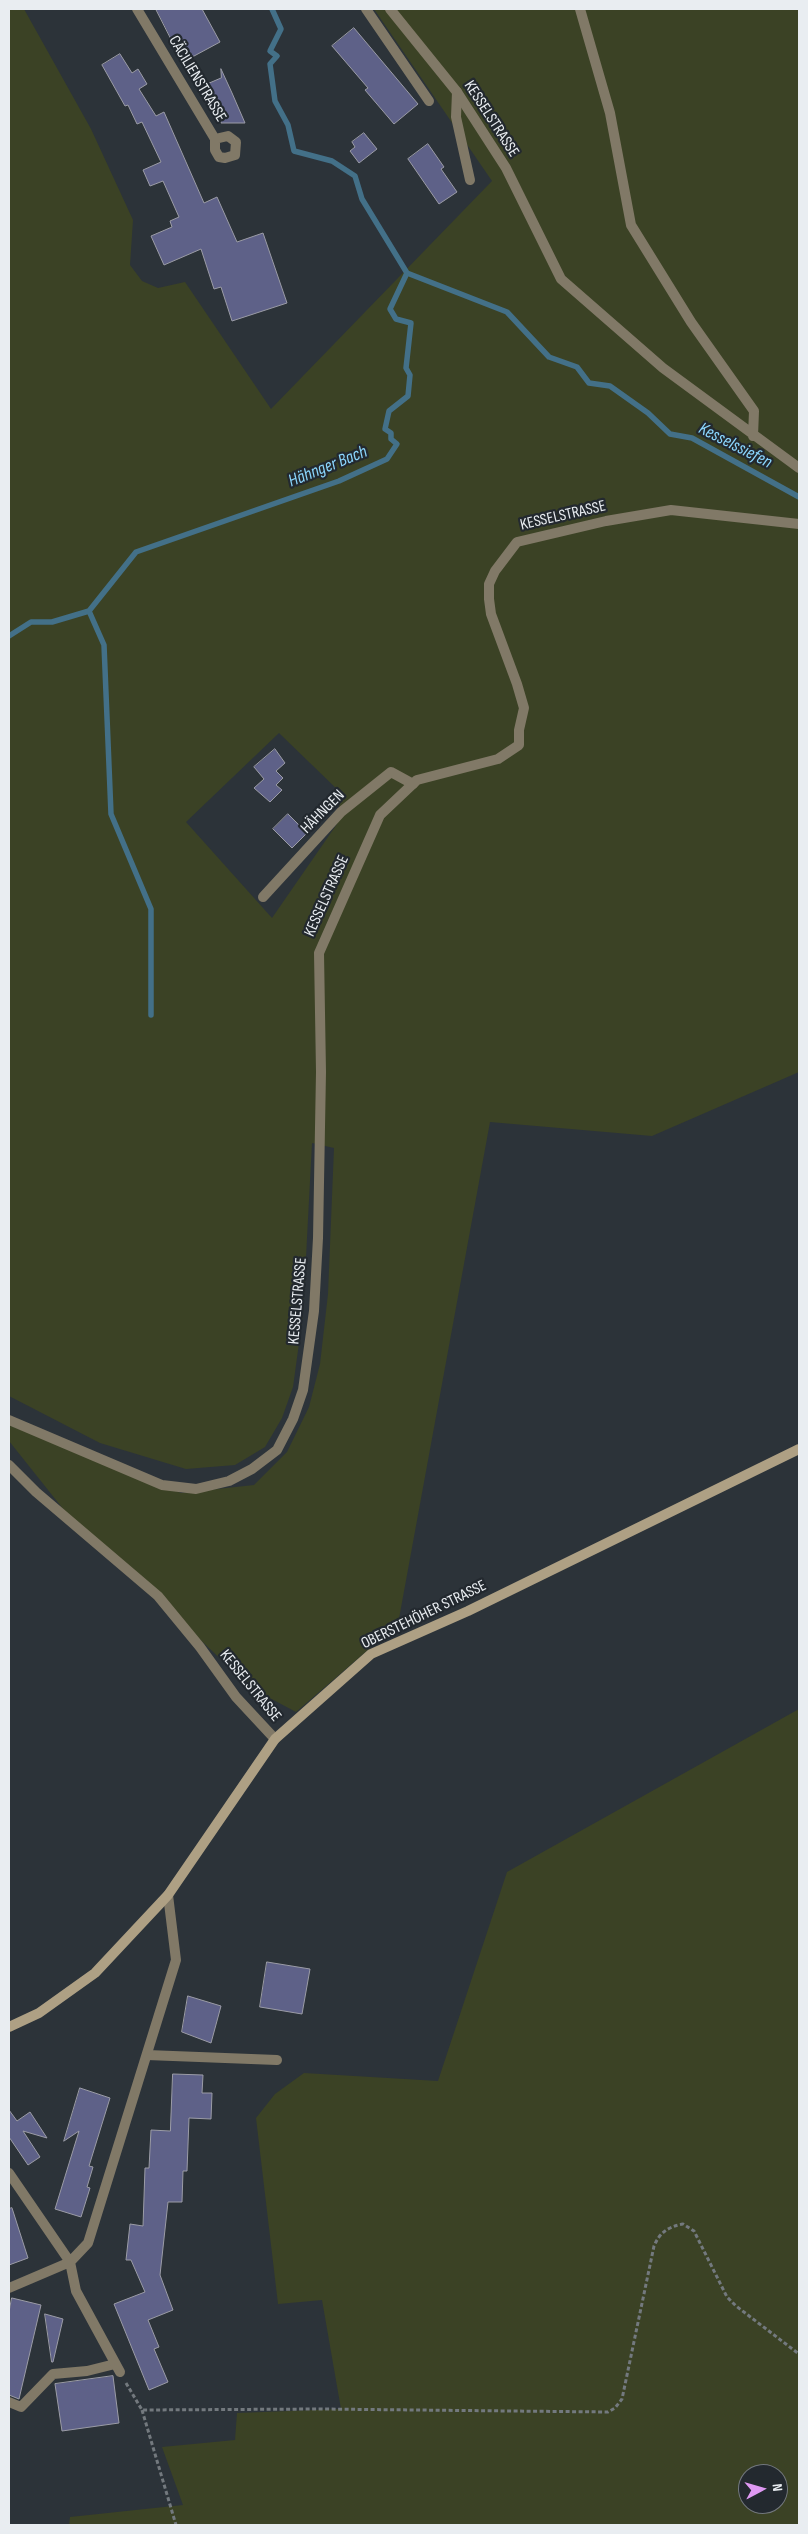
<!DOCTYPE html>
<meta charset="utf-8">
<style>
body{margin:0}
#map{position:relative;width:808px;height:2534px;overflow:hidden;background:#2c3339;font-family:"Sofia Sans Condensed",sans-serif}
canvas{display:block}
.frame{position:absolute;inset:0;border:10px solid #e9edf1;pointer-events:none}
.north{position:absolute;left:738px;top:2464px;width:50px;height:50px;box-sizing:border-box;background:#23292f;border:1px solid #72777d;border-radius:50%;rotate:84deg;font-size:14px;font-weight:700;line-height:20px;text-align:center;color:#e9edf1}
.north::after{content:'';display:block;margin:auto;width:18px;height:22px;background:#de98f2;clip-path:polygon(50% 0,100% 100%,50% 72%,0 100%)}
</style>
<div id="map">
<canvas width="808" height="2534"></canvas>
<div class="frame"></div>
<div class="north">N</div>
</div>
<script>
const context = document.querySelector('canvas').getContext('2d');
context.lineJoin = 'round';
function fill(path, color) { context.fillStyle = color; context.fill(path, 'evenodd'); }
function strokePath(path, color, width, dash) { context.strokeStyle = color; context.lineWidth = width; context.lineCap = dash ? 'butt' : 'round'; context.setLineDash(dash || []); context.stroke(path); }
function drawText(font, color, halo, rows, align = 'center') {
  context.font = font + ' "Sofia Sans Condensed",sans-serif'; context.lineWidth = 4.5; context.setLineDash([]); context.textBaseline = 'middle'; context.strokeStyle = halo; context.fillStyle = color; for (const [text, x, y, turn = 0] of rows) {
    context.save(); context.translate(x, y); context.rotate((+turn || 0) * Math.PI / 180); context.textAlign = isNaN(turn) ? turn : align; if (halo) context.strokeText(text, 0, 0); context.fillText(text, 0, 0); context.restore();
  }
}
fill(new Path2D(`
 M9,9H24L91,129L133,220L130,265L142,281L158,288L185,282L271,409L492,181L374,9H799V1072L652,1136L490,1122L398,1624L296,1712L251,1688L64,1510L9,1441V1425L181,1493L254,1485L287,1452L309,1407L320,1364L328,1294L334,1148L312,1143L303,1314L293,1387L282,1418L265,1447L235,1465L186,1469L100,1443L9,1396ZM279,733L341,793L337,824L272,918L186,822Z
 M799,1709V2525H69L70,2517L183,2505L162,2447L235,2440L237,2413L341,2409L322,2300L278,2304L256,2118L275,2094L304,2073L438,2081L507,1872ZM748,2474H778V2504H748Z`), '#3b4225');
strokePath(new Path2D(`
 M407,273L507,312L549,357L577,367L589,383L610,386L648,413L670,434L692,438L799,497
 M89,611L104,645L111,814L151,909V1015
 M9,636L31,622H52L89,611L136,552L339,481L387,459L397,444L391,439V433L385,429L389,411L408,396L410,375L406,368L411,323L396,319L390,309L407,273L362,199L355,176L332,161L294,151L288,125L275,101L270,64L277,56L270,51L281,29L272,9`), '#437088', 5.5);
const building = new Path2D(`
 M156,9H202L220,42L183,62Z
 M354,28L418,104L394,124L365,90L368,88L332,46Z
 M120,54L132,73L138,69L147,84L139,89L156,116L164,112L204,203L217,197L237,242L263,233L287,303L232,321L221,287L214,289L201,249L164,265L151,236L172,227L170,221L179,217L163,181L150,186L143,170L161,162L142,122L137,124L128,105L125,106L102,65Z
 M221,69L232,93L245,123H221V105L210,110L200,87L221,78Z
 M364,133L377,149L359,163L350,151L355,147L352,142Z
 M428,144L444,167L441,169L457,192L439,204L408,159Z
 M275,749L285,763L276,771L283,778L276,785L282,790L270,802L254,788L264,779L254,767Z
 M288,814L307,833L292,848L273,829Z
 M267,1962L310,1969L302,2014L260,2007Z
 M188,1996L221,2006L211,2043L182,2032Z
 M173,2074L203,2075L202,2093H212L211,2119L189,2118L187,2171H183L182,2202H168L160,2275L173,2310L148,2320L159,2347L154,2349L168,2382L149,2390L114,2304L145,2292L131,2260H126L130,2224L143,2226L145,2168H149L151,2130L170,2131Z
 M80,2088L110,2098L89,2166L93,2167L87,2187L90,2188L81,2217L55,2209L79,2131L64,2141Z
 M9,2110L17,2121L30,2112L47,2138L23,2131L40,2157L28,2165L9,2137Z
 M12,2208L28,2258L9,2265V2209Z
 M12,2298L41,2305L19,2399L9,2395V2312Z
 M45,2314L63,2319L53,2362H52Z
 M113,2376L119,2423L62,2431L55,2384Z`);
fill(building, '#5e6188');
strokePath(building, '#9b9ca6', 1);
strokePath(new Path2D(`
 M126,2383L142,2410L320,2409L608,2412L615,2408L622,2399L654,2246C660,2232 668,2227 683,2224L694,2231L727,2297L736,2306L799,2354
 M142,2410L176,2525`), '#73797e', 3, [4, 2.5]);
strokePath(new Path2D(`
 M366,9L429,101
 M457,92L456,117L470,180
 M263,897L341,812L391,772L413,784
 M147,2055L277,2060
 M9,2402L21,2407L53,2374L87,2371L115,2364`), '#817967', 10);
strokePath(new Path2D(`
 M137,9L215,139V150L219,157L225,158L235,155L236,142L228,136L215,139
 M390,9L457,92L506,168L561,279L663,368L799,468
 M580,9L610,113L631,225L691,322L754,411L753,436
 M9,1420L162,1485L196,1489L229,1481L252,1469L277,1450L293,1419L303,1390L314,1311L318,1238L321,1072L319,953L380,815L417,780L498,759L519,745V730L524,708L517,684L491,614L489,599V584L495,571L517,542L606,521L671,510L799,524
 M9,1465L36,1492L158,1596L200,1647L236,1697L275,1739
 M9,2173L70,2262L88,2243L176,1960L168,1895
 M9,2288L70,2262L76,2291L120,2372`), '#817967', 10);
strokePath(new Path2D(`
 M9,2027L39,2013L95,1973L168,1895L275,1739L371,1654L468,1611L799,1449`), '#aea084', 10);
drawText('16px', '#e9edf1', '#23292f', [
 ["CÄCILIENSTRASSE",197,79,59],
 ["KESSELSTRASSE",491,119,57],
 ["KESSELSTRASSE",563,516,-13],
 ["HÄHNGEN",323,812,-45],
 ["KESSELSTRASSE",327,896,-66],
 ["KESSELSTRASSE",298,1301,-85],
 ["OBERSTEHÖHER STRASSE",424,1615,-26],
 ["KESSELSTRASSE",250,1686,51]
]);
drawText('italic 18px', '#8bd6fd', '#23292f', [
 ["Kesselssiefen",735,446,27],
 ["Hähnger Bach",328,467,-22]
]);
</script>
